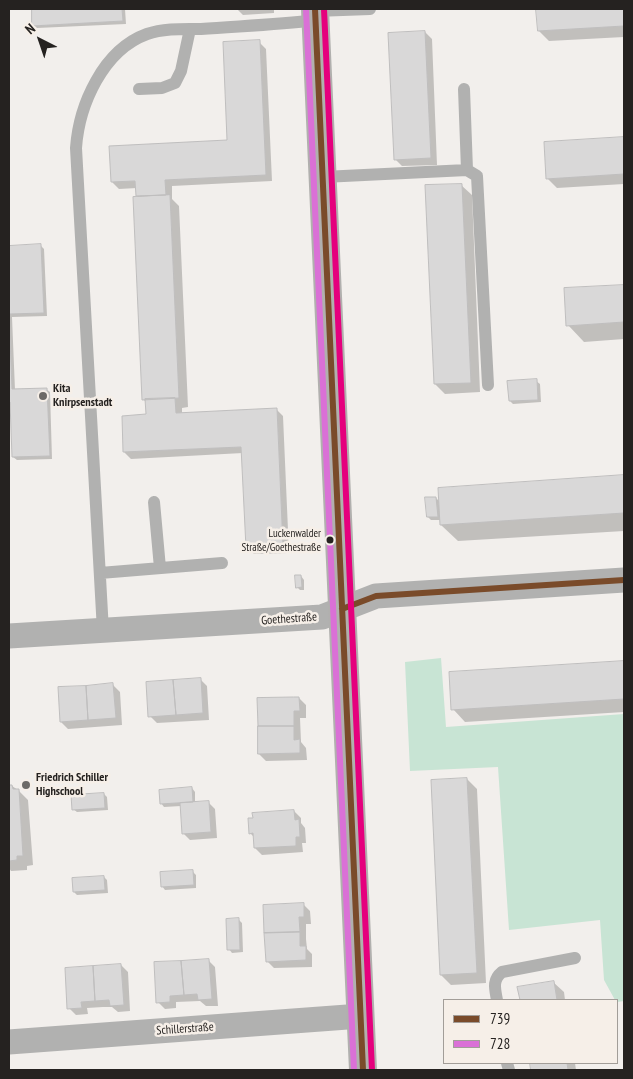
<!DOCTYPE html>
<meta charset="utf-8">
<style>
body{margin:0}
#map{position:relative;width:633px;height:1079px;overflow:hidden;background:#f2efec;font-family:"PT Sans Narrow",sans-serif}
canvas{display:block}
.frame{position:absolute;inset:0;border:10px solid #252220;pointer-events:none}
.legend{position:absolute;left:443px;top:999px;width:175px;height:65px;box-sizing:border-box;background:#f6efe8;border:1px solid #a29d98;margin:0;padding:6px 9px;list-style:none;font-size:15px;color:#252220}
.legend li{display:flex;align-items:center;gap:10px;height:25px}
.legend b{width:25px;border:1px solid #a29d98}
.north{position:absolute;left:15px;top:15px;width:50px;height:50px;-webkit-text-stroke:4px #f6efe8;paint-order:stroke;rotate:319deg;font-size:14px;font-weight:700;line-height:20px;text-align:center;color:#252220}
.north::after{content:'';display:block;margin:auto;width:18px;height:22px;background:#252220;clip-path:polygon(50% 0,100% 100%,50% 72%,0 100%)}
</style>
<div id="map">
<canvas width="633" height="1079"></canvas>
<div class="frame"></div>
<ul class="legend">
<li><b style="height:6px;background:#7a4b2a"></b>739</li>
<li><b style="height:6px;background:#da70d6"></b>728</li>
</ul>
<div class="north">N</div>
</div>
<script>
const context = document.querySelector('canvas').getContext('2d');
context.lineJoin = 'round';
function fill(path, color) { context.fillStyle = color; context.fill(path, 'evenodd'); }
function strokePath(path, color, width, dash) { context.strokeStyle = color; context.lineWidth = width; context.lineCap = dash ? 'butt' : 'round'; context.setLineDash(dash || []); context.stroke(path); }
function drawText(font, color, halo, rows, align = 'center') {
  context.font = font + ' "PT Sans Narrow",sans-serif'; context.lineWidth = 5; context.setLineDash([]); context.textBaseline = 'middle'; context.strokeStyle = halo; context.fillStyle = color; for (const [text, x, y, turn = 0] of rows) {
    context.save(); context.translate(x, y); context.rotate((+turn || 0) * Math.PI / 180); context.textAlign = isNaN(turn) ? turn : align; if (halo) context.strokeText(text, 0, 0); context.fillText(text, 0, 0); context.restore();
  }
}
fill(new Path2D(`
 M441,658L446,727L624,714V1001L617,1002V1000H615L604,980L600,920L509,930L498,767L410,771L405,662Z`), '#c8e4d4');
fill(new Path2D(`
 M33,9H125L126,24L37,28L34,25Z
 M237,9H274V13L243,15Z
 M538,9H624V37L549,41L539,31Z
 M425,32L432,39L437,165L402,166L395,159Z
 M259,42L266,49L272,181L172,186V199L179,206L188,407L182,408V414L276,409L283,416L289,553L254,554L247,547L243,453L131,459L124,452L148,416L147,403L143,399L139,198L137,196V188L119,189L112,182L229,141Z
 M624,138V184L557,188L547,178L545,143Z
 M461,185L472,195L480,392L445,394L435,384Z
 M40,245L44,249L47,316L12,317L15,390L46,389L50,392L52,459L17,460L13,457L11,405H9V247Z
 M624,286V339L584,342L568,325L566,289Z
 M536,381L540,384L541,402L513,404L510,401Z
 M624,477V531L458,541L441,525V520H431L428,517L436,498L440,502L439,489Z
 M301,576L304,580V590H300L297,587Z
 M624,662V712L465,722L453,709L450,673Z
 M200,679L207,686L209,720L157,723L150,716Z
 M113,685L120,692L122,725L68,729L61,722Z
 M299,698L306,705V718H300L301,742L306,748L307,760L266,761L259,754Z
 M467,779L477,789L486,983L451,985L441,975Z
 M9,786H12L18,790L28,800L33,865L27,866V870L11,871L9,868Z
 M192,788L195,792V803L208,802L215,809L217,838L190,840L183,833L181,806L164,807L161,803Z
 M104,794L107,797L108,810L77,812L73,809Z
 M294,811L301,818V823L305,828L306,843H302L303,852L262,855L255,848V838L250,833Z
 M193,872L196,875V888L165,890L162,886Z
 M104,877L107,880L108,893L77,895L74,892Z
 M303,904L310,911L311,924H306V939L307,949L312,954V967L274,968L267,961Z
 M239,920L242,923L243,952L232,953L229,949Z
 M208,960L215,967L218,1006H206L200,1001L176,1002V1008L165,1009L158,1002Z
 M121,965L128,972L130,1011L118,1012L112,1007H103L87,1008L88,1014L76,1015L69,1008Z
 M553,982L564,992L565,1000H521L519,988Z
 M531,1063H575L576,1070H532Z`), '#0003');
const building = new Path2D(`
 M32,9H122L123,21L32,26Z
 M536,9H624V26L538,31Z
 M425,31L431,158L394,160L388,33Z
 M260,40L266,175L165,180L166,195L136,196L135,181L111,182L109,146L227,140L223,42Z
 M624,137V174L546,179L544,142Z
 M462,184L471,383L434,384L425,185Z
 M170,195L179,398L142,400L133,197Z
 M41,244L44,313L9,314L12,389L47,388L50,456L12,457L10,402H9V246Z
 M624,285V322L566,326L564,288Z
 M537,379L538,400L509,401L507,381Z
 M175,398L176,413L277,408L283,546L246,548L241,447L123,452L122,416L146,414L145,399Z
 M624,475V513L440,525L438,488Z
 M425,497H436L438,517H427Z
 M295,575H301L302,587L296,588Z
 M624,661V699L451,710L449,672Z
 M201,678L203,713L176,715L173,680Z
 M173,680L176,715L148,717L146,682Z
 M113,683L116,718L88,720L86,686Z
 M86,686L88,720L60,722L58,687Z
 M294,697H299L300,711H294V726H258L257,698Z
 M258,726H294V740L300,739V753L258,754Z
 M467,778L477,973L440,975L431,780Z
 M9,785H12L13,789H19L23,856H17V860L9,861Z
 M192,787L193,802L160,804L159,790Z
 M104,793L105,808L72,810L71,795Z
 M209,801L211,832L182,834L180,803Z
 M294,810L295,820L299,819L300,837H296V846L254,848L253,833L249,834L248,818H253L252,813Z
 M193,870L194,885L161,887L160,872Z
 M104,876L105,890L73,892L72,878Z
 M304,903V917H299L300,932L264,933L263,905Z
 M239,918L240,950H227L226,919Z
 M300,932V946H306V960L266,962L264,933Z
 M209,959L212,999L198,1000L197,994L184,995L181,961Z
 M181,961L184,995L170,996V1002L156,1003L154,962Z
 M121,964L124,1005L110,1006L109,1000L95,1001L93,966Z
 M93,966L95,1001L81,1002L82,1008L67,1009L65,968Z
 M554,981L557,1000H520L517,987Z
 M530,1063H567L568,1070H531Z`);
fill(building, '#d9d8d8');
strokePath(building, '#bfbebe', 1);
strokePath(new Path2D(`
 M315,11L370,9
 M139,89L162,88L175,83L181,71L190,29
 M464,89L467,170
 M323,177L467,170L477,176L488,385
 M154,502L160,568
 M100,573L222,563
 M103,631L76,148C79,105 103,50 147,34C164,28 184,29 201,29C239,26 277,25 315,20
 M497,1000C495,989 492,980 502,972L575,958
 M507,1063L509,1070`), '#b1b1b0', 12);
strokePath(new Path2D(`
 M9,636L322,617L376,596L624,580
 M9,1042L361,1016`), '#b1b1b0', 25);
strokePath(new Path2D(`
 M315,9L363,1070`), '#b1b0ae', 28);
strokePath(new Path2D(`
 M315,9L363,1070
 M342,609L376,596L624,580`), '#7a4b2a', 6);
strokePath(new Path2D(`
 M306,9L354,1070`), '#da70d6', 6);
strokePath(new Path2D(`
 M324,9L372,1070`), '#e5007d', 6);
for (const [x, y, r, color] of [
 [43,396,5,"#6d6a67"],
 [330,540,4.5,"#252220"],
 [26,785,5,"#6d6a67"]
]) { const dot = new Path2D(); dot.arc(x, y, r, 0, 2 * Math.PI); context.fillStyle = color; context.fill(dot); strokePath(dot, '#f6efe8', 2); }
drawText('11px', '#252220', '#f6efe8', [
 ["Luckenwalder",321,534],
 ["Straße/Goethestraße",321,548]
], 'right');
drawText('bold 12px', '#252220', '#f6efe8', [
 ["Kita",53,389],
 ["Knirpsenstadt",53,403],
 ["Friedrich Schiller",36,778],
 ["Highschool",36,792]
], 'left');
drawText('12px', '#252220', '#f6efe8', [
 ["Goethestraße",289,619,-4],
 ["Schillerstraße",185,1029,-4]
]);
</script>
